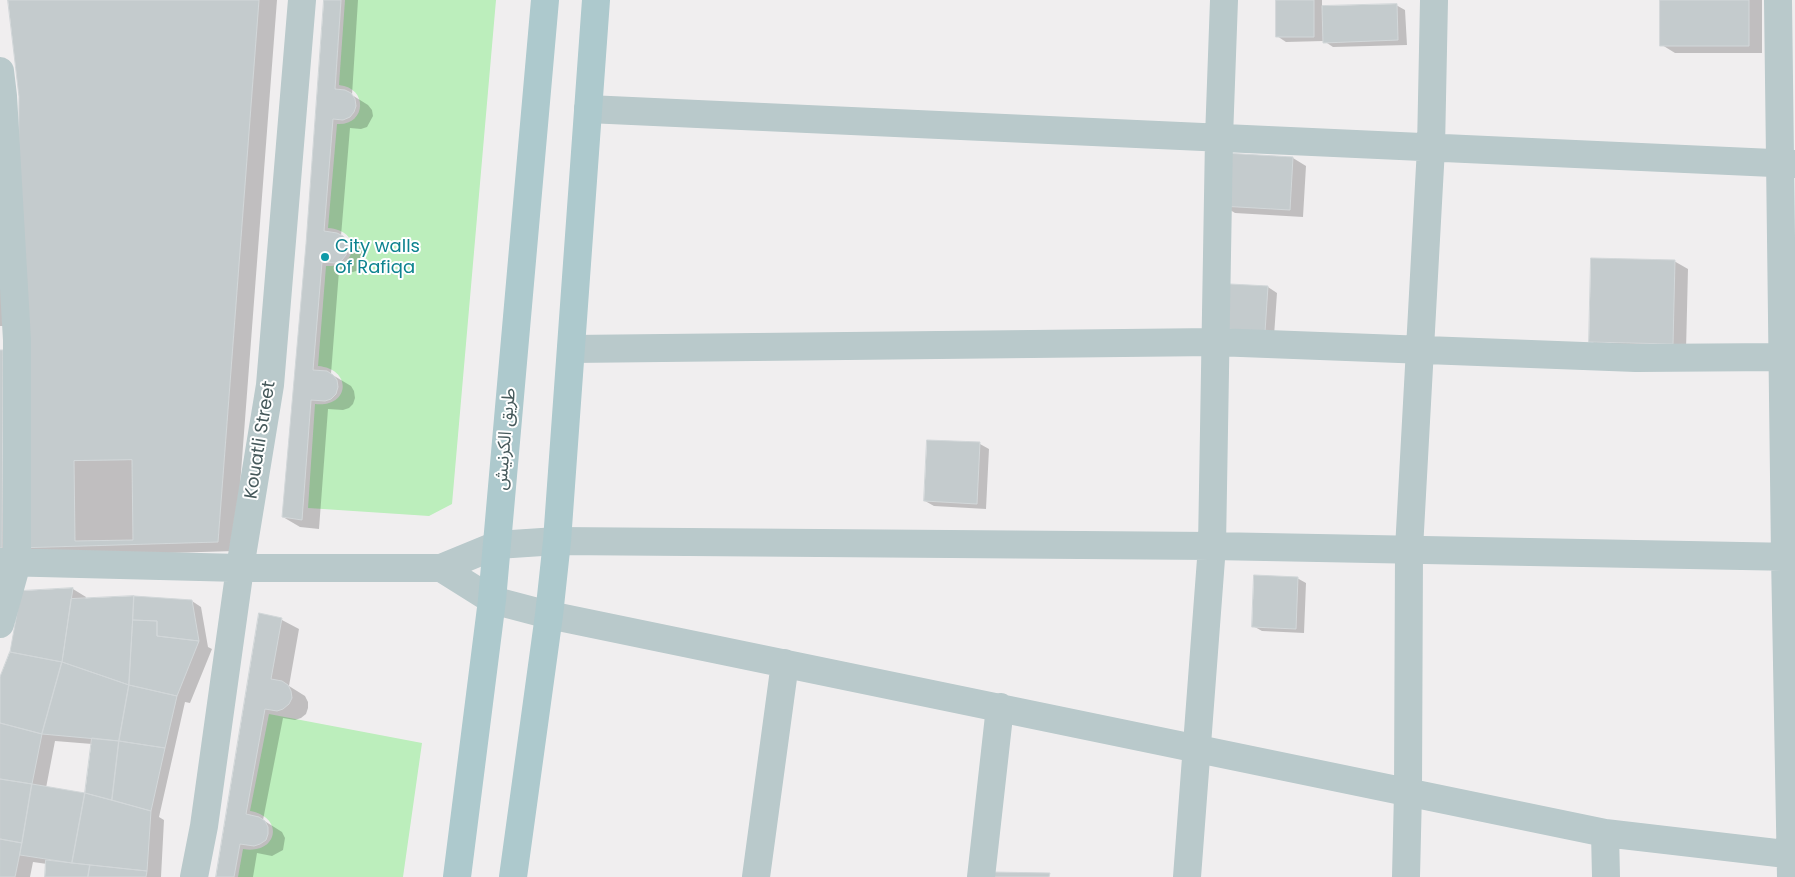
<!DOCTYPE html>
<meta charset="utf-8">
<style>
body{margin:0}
canvas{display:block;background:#f0eeef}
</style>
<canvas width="1795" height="877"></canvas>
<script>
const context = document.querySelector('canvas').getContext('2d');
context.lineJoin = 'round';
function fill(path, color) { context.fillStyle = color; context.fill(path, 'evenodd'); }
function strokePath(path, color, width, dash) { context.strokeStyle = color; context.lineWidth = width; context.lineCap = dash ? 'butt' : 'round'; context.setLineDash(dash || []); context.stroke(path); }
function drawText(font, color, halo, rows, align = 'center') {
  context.font = font + ' Poppins,"Noto Sans Arabic",sans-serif'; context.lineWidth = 4; context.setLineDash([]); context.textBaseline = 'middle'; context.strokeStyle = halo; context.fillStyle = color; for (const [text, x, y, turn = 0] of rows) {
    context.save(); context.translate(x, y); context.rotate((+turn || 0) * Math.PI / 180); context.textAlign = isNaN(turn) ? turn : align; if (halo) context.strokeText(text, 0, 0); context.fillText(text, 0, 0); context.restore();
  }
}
fill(new Path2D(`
 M345,0H496L452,504L429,516L308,508L315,404C350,408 353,369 318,366L326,266C360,268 362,230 328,228L337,124C366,126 369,88 339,85Z
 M269,714L422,743L403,877H238L243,849C278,855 285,817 250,811Z`), '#bceebc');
fill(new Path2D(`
 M9,0H277L235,551L35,557H0V351L19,361L20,97Z
 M325,0H358L352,95L368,105L372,110L373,116L367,127L361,129L350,128L341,236L361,247L364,253L365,259L363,265L359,270L353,272L339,271L331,374L351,386L354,391L355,398L353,404L349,408L343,410L328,409L319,529L300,527L283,517L308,244Z
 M1278,0H1322V8L1396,5L1405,10L1407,45L1333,47L1324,41L1286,42L1277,36Z
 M1661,0H1762V53H1675L1662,45Z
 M0,130L14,326H0Z
 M1225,154L1293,158L1306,166L1303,217L1235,213L1222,205Z
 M1674,261L1688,269L1686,351L1604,349L1591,341Z
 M1268,287L1277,293L1274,336L1237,334Z
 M980,444L989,449L986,509L934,506L925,501Z
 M1297,578L1306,583L1304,633L1262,631L1253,626Z
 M73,589L86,597L85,600L134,597L192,601L201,607L208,647L212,649L190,703L185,702L159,817L164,820L161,877H46L47,864L33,862L30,877H0V680ZM55,741L92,744L87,793L91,795L46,788Z
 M260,615L282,620L299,629L289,686L305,696L308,702V708L306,714L301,718L295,720L283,718L263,820L282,832L285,838L283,850L272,856L257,853L253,877H218Z`), '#0003');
const building = new Path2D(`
 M8,0H259L218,542L16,548L19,97Z
 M324,0H341L335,89L345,90L351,93L355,99L356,106L354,112L350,117L343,120L333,119L324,231L337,233L343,236L348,242V248L346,255L342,260L336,263L322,262L313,370L327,371L333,375L337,380L338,387L336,394L331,399L325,401L311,400L302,520L282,517L306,244Z
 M1276,0H1314V37H1276Z
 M1660,0H1749V46H1660Z
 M1397,4L1398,40L1323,43L1322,6Z
 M1224,153L1293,157L1290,210L1221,206Z
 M1591,258L1675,260L1673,344L1589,342Z
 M1230,284L1268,286L1265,332L1227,329Z
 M0,350H3L2,548H0Z
 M927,440L980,442L977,504L924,501Z
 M132,460L133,540L75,541L74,461Z
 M1254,575L1298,577L1296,629L1252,627Z
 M73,588L62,662L10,652L21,591Z
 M134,596L129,685L62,662L71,599Z
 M134,596L192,600L199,641L157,636V621L133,620Z
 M259,613L282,618L271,679L282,681L288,685L291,691L292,698L289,704L283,709L277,711L265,709L246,814L259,817L265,821L268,827V834L266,840L260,844L254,846L240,844L234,877H216Z
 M133,620L157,621V636L199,641L177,696L129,685Z
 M10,652L62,662L42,734L0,723V677Z
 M62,662L129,685L119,741L42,734Z
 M129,685L177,696L165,748L119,741Z
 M0,723L42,734L32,784L0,779Z
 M92,738L119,741L112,800L85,793Z
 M119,741L165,748L151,811L112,800Z
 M0,779L32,784L22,843L0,839Z
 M32,784L85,793L72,863L20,855Z
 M85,793L151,811L147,871L72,863Z
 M0,839L22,843L15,877H0Z
 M46,860L90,865L88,877H45Z
 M90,865L147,871L146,877H88Z
 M991,872L1050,873L1049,877H991Z`);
fill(building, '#c4cbcd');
strokePath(building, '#d2d7d9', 1);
strokePath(new Path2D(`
 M1778,0L1785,556L1791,877
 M0,71L3,96L17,340V563L0,624
 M588,109L1795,164
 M571,349L1215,342L1636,358L1782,357
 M0,562L240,568H441L492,600L549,615L1605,833L1795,855
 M441,568L497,545L557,541L1212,546L1795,557
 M1605,833L1606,877
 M194,877L204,826L240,568L270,385L302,0
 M756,877L785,663
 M981,877L1000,707
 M1187,877L1212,546L1219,138L1224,0
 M1406,877L1408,792L1409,549L1431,148L1434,0`), '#b9c9cb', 28);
strokePath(new Path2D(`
 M457,877L492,600L545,0
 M513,877L549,615L557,541L596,0`), '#adc9cd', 28);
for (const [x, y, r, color] of [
 [325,257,5,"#0f9aa8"]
]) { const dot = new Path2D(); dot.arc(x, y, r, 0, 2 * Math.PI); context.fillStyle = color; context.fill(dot); strokePath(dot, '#fff', 2); }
drawText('18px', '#0d838f', '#fff', [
 ["City walls",335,247],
 ["of Rafiqa",335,268]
], 'left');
drawText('18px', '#46595b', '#fff', [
 ["طريق الكرنيش",506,439,-85],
 ["Kouatli Street",261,440,-81]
]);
</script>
